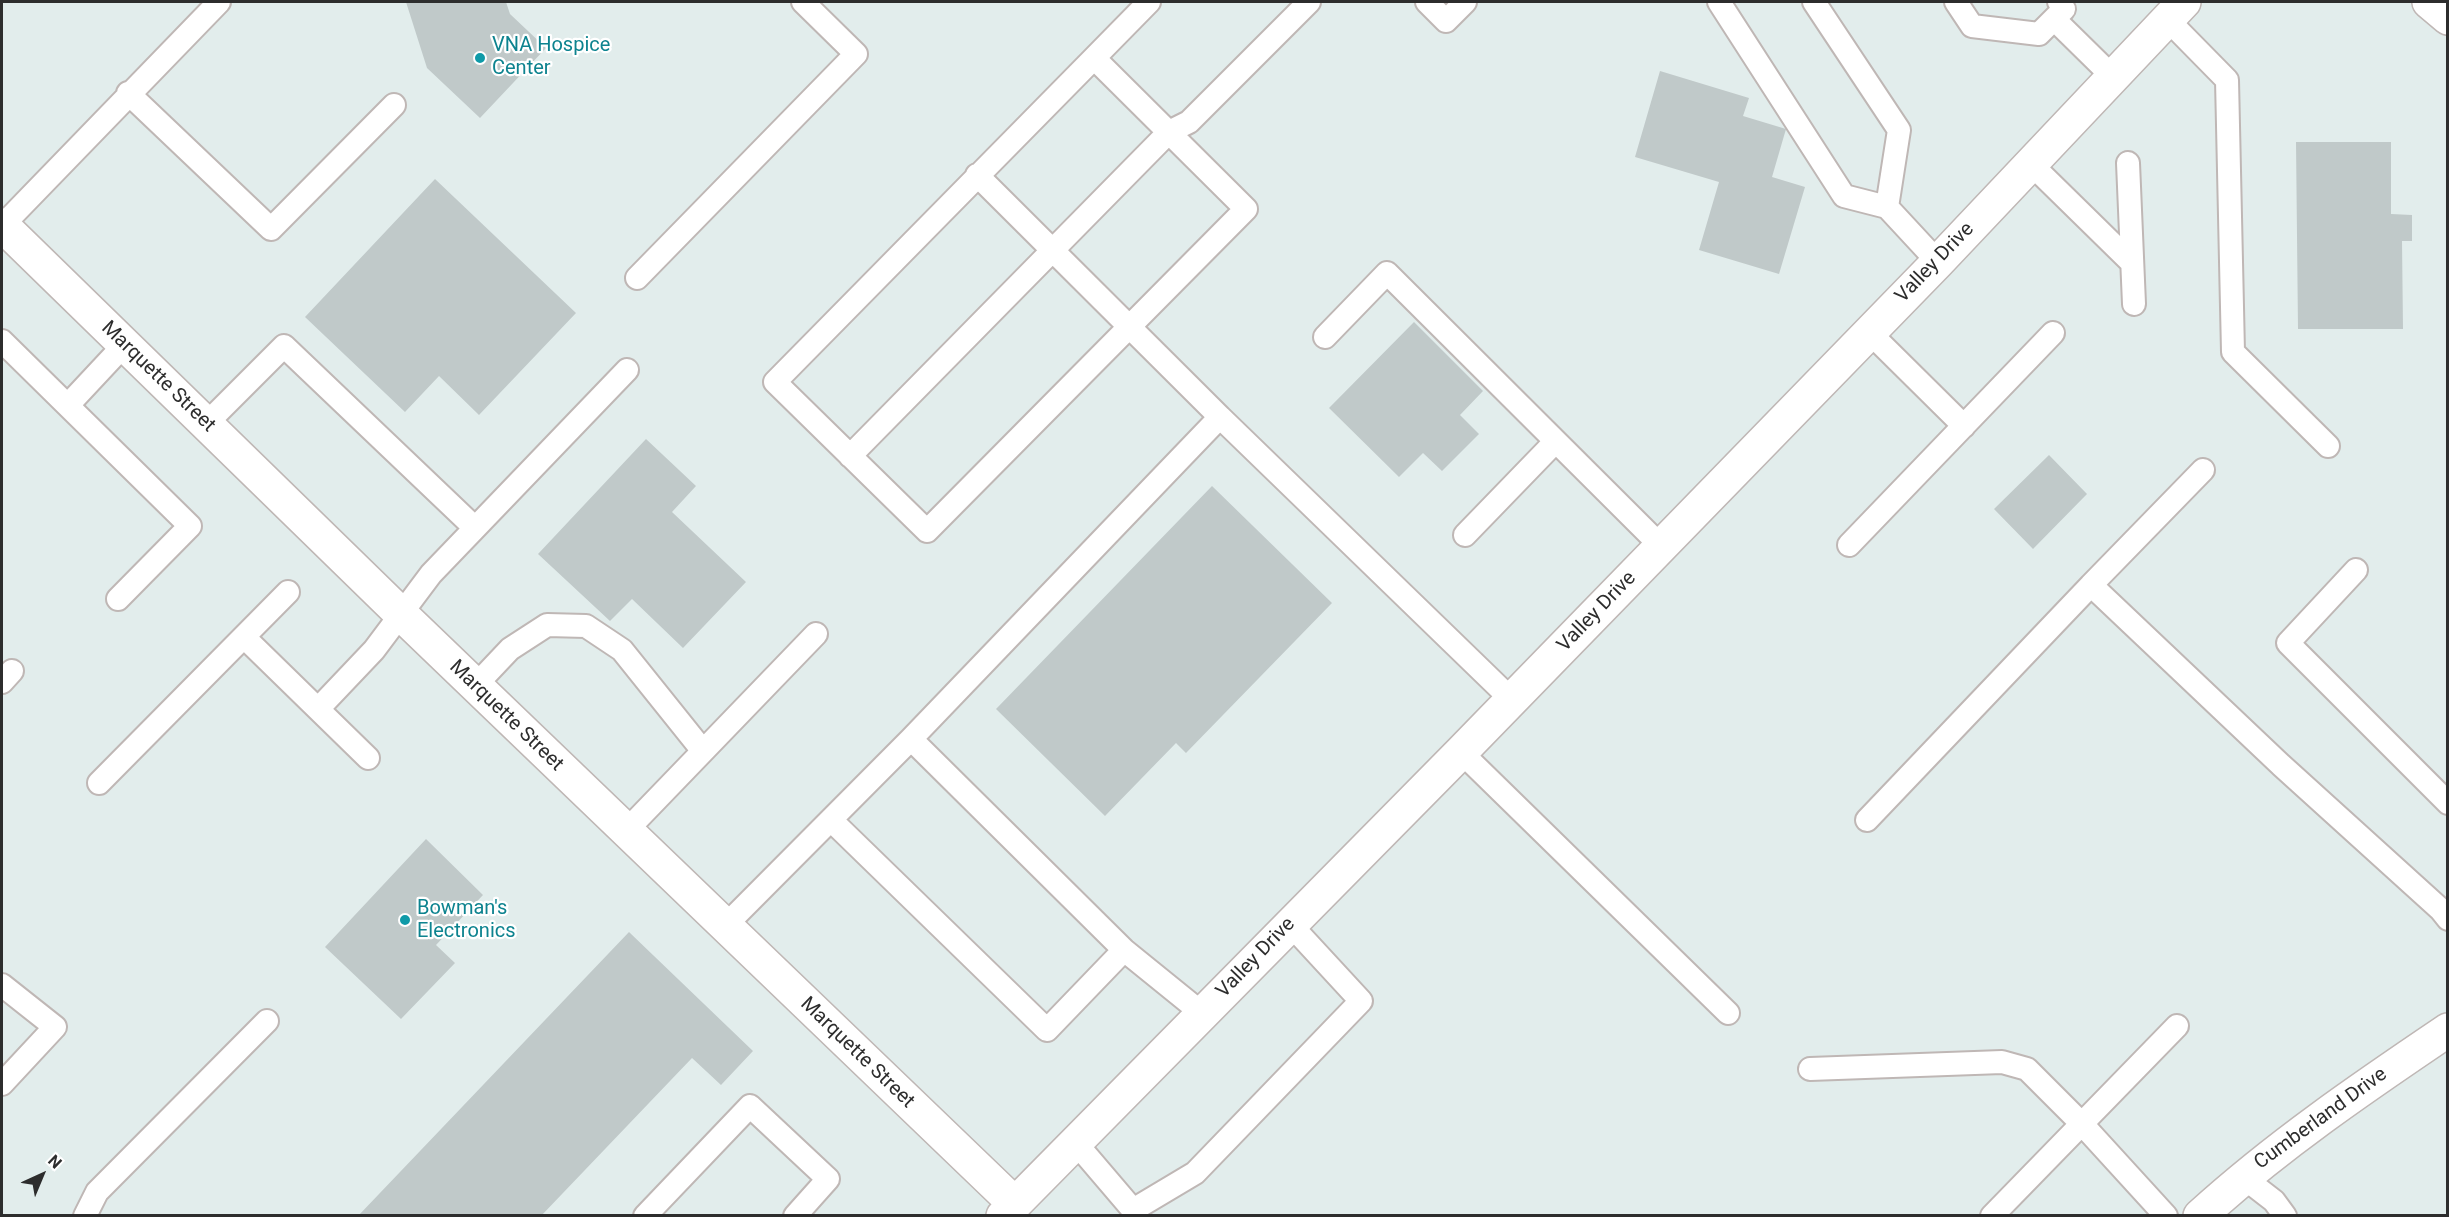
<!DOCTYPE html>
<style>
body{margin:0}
#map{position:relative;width:2449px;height:1217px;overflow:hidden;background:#e2edec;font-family:Roboto,sans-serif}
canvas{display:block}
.frame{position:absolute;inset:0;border:3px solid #2d2d2d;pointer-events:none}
.north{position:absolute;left:12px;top:1145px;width:60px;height:60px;-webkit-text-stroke:4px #fff;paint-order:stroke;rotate:44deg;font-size:16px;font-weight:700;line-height:24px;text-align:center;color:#2d2d2d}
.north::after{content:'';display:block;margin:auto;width:21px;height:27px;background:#2d2d2d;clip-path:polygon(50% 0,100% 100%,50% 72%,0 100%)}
</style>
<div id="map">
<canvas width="2449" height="1217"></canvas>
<div class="frame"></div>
<div class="north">N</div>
</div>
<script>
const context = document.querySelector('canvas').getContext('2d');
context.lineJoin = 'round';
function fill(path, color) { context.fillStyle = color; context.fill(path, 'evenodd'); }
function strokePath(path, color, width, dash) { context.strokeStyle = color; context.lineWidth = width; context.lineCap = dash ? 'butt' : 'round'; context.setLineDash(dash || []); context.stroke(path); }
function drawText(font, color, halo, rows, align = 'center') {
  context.font = font + ' Roboto,sans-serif'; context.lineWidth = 4.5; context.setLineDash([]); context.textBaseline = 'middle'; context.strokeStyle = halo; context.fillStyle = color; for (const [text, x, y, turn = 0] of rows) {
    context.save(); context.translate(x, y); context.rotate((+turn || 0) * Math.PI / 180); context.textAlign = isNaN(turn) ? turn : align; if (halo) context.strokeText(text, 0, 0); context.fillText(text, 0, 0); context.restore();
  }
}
fill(new Path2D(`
 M406,2H506L510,14L546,48L480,118L427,68Z
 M1660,71L1749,98L1743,116L1786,129L1772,177L1805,187L1779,274L1699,250L1719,182L1635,157Z
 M2296,142H2391V214L2412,215V241H2402L2403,329H2298Z
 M435,179L576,313L479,415L439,376L405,412L305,317Z
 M1414,322L1483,391L1460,415L1479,434L1442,471L1423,453L1399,477L1329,408Z
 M646,439L696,486L672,512L746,582L683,648L632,599L610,621L538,554Z
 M2049,455L2087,494L2033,549L1994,509Z
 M1212,486L1332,603L1186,753L1176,743L1105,816L996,709Z
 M426,839L483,895L436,945L455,963L401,1019L325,947Z
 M629,932L753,1051L721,1085L692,1058L541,1216H358Z`), '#c0c9c9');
const service = new Path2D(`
 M1427,2L1446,21L1465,2
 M1719,2L1844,196L1887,207L1938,262
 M1814,2L1899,130L1887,207
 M1956,2L1972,26L2039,34L2064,9L2059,2
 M2167,19L2227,80L2233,352L2328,446
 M2055,20L2112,76
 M1094,58L1246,209L927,531L775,382Z
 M1094,58L1149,2
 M128,93L271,229L394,105
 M2128,163L2134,304
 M2031,164L2132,263
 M977,175L1220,417
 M2,226L219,2
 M637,278L856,54L803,2
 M1869,332L1964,426
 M1325,337L1387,273L1661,546
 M2,341L190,526L118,599
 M68,405L125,344
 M206,424L284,346L475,528
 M850,456L1169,132L1189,122L1309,2
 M1465,535L1555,442
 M1849,545L2053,333
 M2356,570L2288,643L2448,803
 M2091,585L2203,470
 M244,637L368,758
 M2,682L12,671
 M475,686L510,649L547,625L586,626L622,650L703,751
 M318,709L374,650L431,574L627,370
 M911,739L1124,950L1203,1014
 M1461,752L1728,1013
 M99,783L288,592
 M831,820L1047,1030L1124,950
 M1867,820L2091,585L2281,765L2440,909L2448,919
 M626,831L816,634
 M724,927L911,739L1220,417L1512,700
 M2,985L55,1027L2,1084
 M1810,1069L2002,1062L2027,1069L2082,1124L2166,1216
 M1075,1142L1133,1210L1195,1173L1361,1001L1289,923
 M2243,1177L2274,1201L2285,1216
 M85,1216L97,1192L267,1021
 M645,1216L750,1106L828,1179L795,1216
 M1992,1216L2177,1026`);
const minor = new Path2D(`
 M2,225L402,615L1014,1203
 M1003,1216L1461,752L1938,262L2184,2
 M2200,1216C2277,1146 2362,1088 2448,1030`);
const tertiary = new Path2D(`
 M2429,2L2448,18`);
strokePath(service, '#bfb7b5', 26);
strokePath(minor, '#bfb7b5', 36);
strokePath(tertiary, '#bfb7b5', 36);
strokePath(service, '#fff', 22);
strokePath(minor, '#fff', 33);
strokePath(tertiary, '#fff', 33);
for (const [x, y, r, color] of [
 [480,58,6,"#0f9aa8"],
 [405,920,6,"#0f9aa8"]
]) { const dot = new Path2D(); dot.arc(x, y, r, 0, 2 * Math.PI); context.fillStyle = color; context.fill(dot); strokePath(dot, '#fff', 2); }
drawText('20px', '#0d838f', '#fff', [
 ["VNA Hospice",492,46],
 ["Center",492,69],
 ["Bowman's",417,909],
 ["Electronics",417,932]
], 'left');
drawText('20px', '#2d2d2d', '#fff', [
 ["Valley Drive",1935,263,-46],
 ["Marquette Street",158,377,44],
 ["Valley Drive",1597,612,-46],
 ["Marquette Street",506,716,44],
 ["Valley Drive",1256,958,-46],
 ["Marquette Street",857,1053,44],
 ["Cumberland Drive",2321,1119,-36]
]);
</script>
